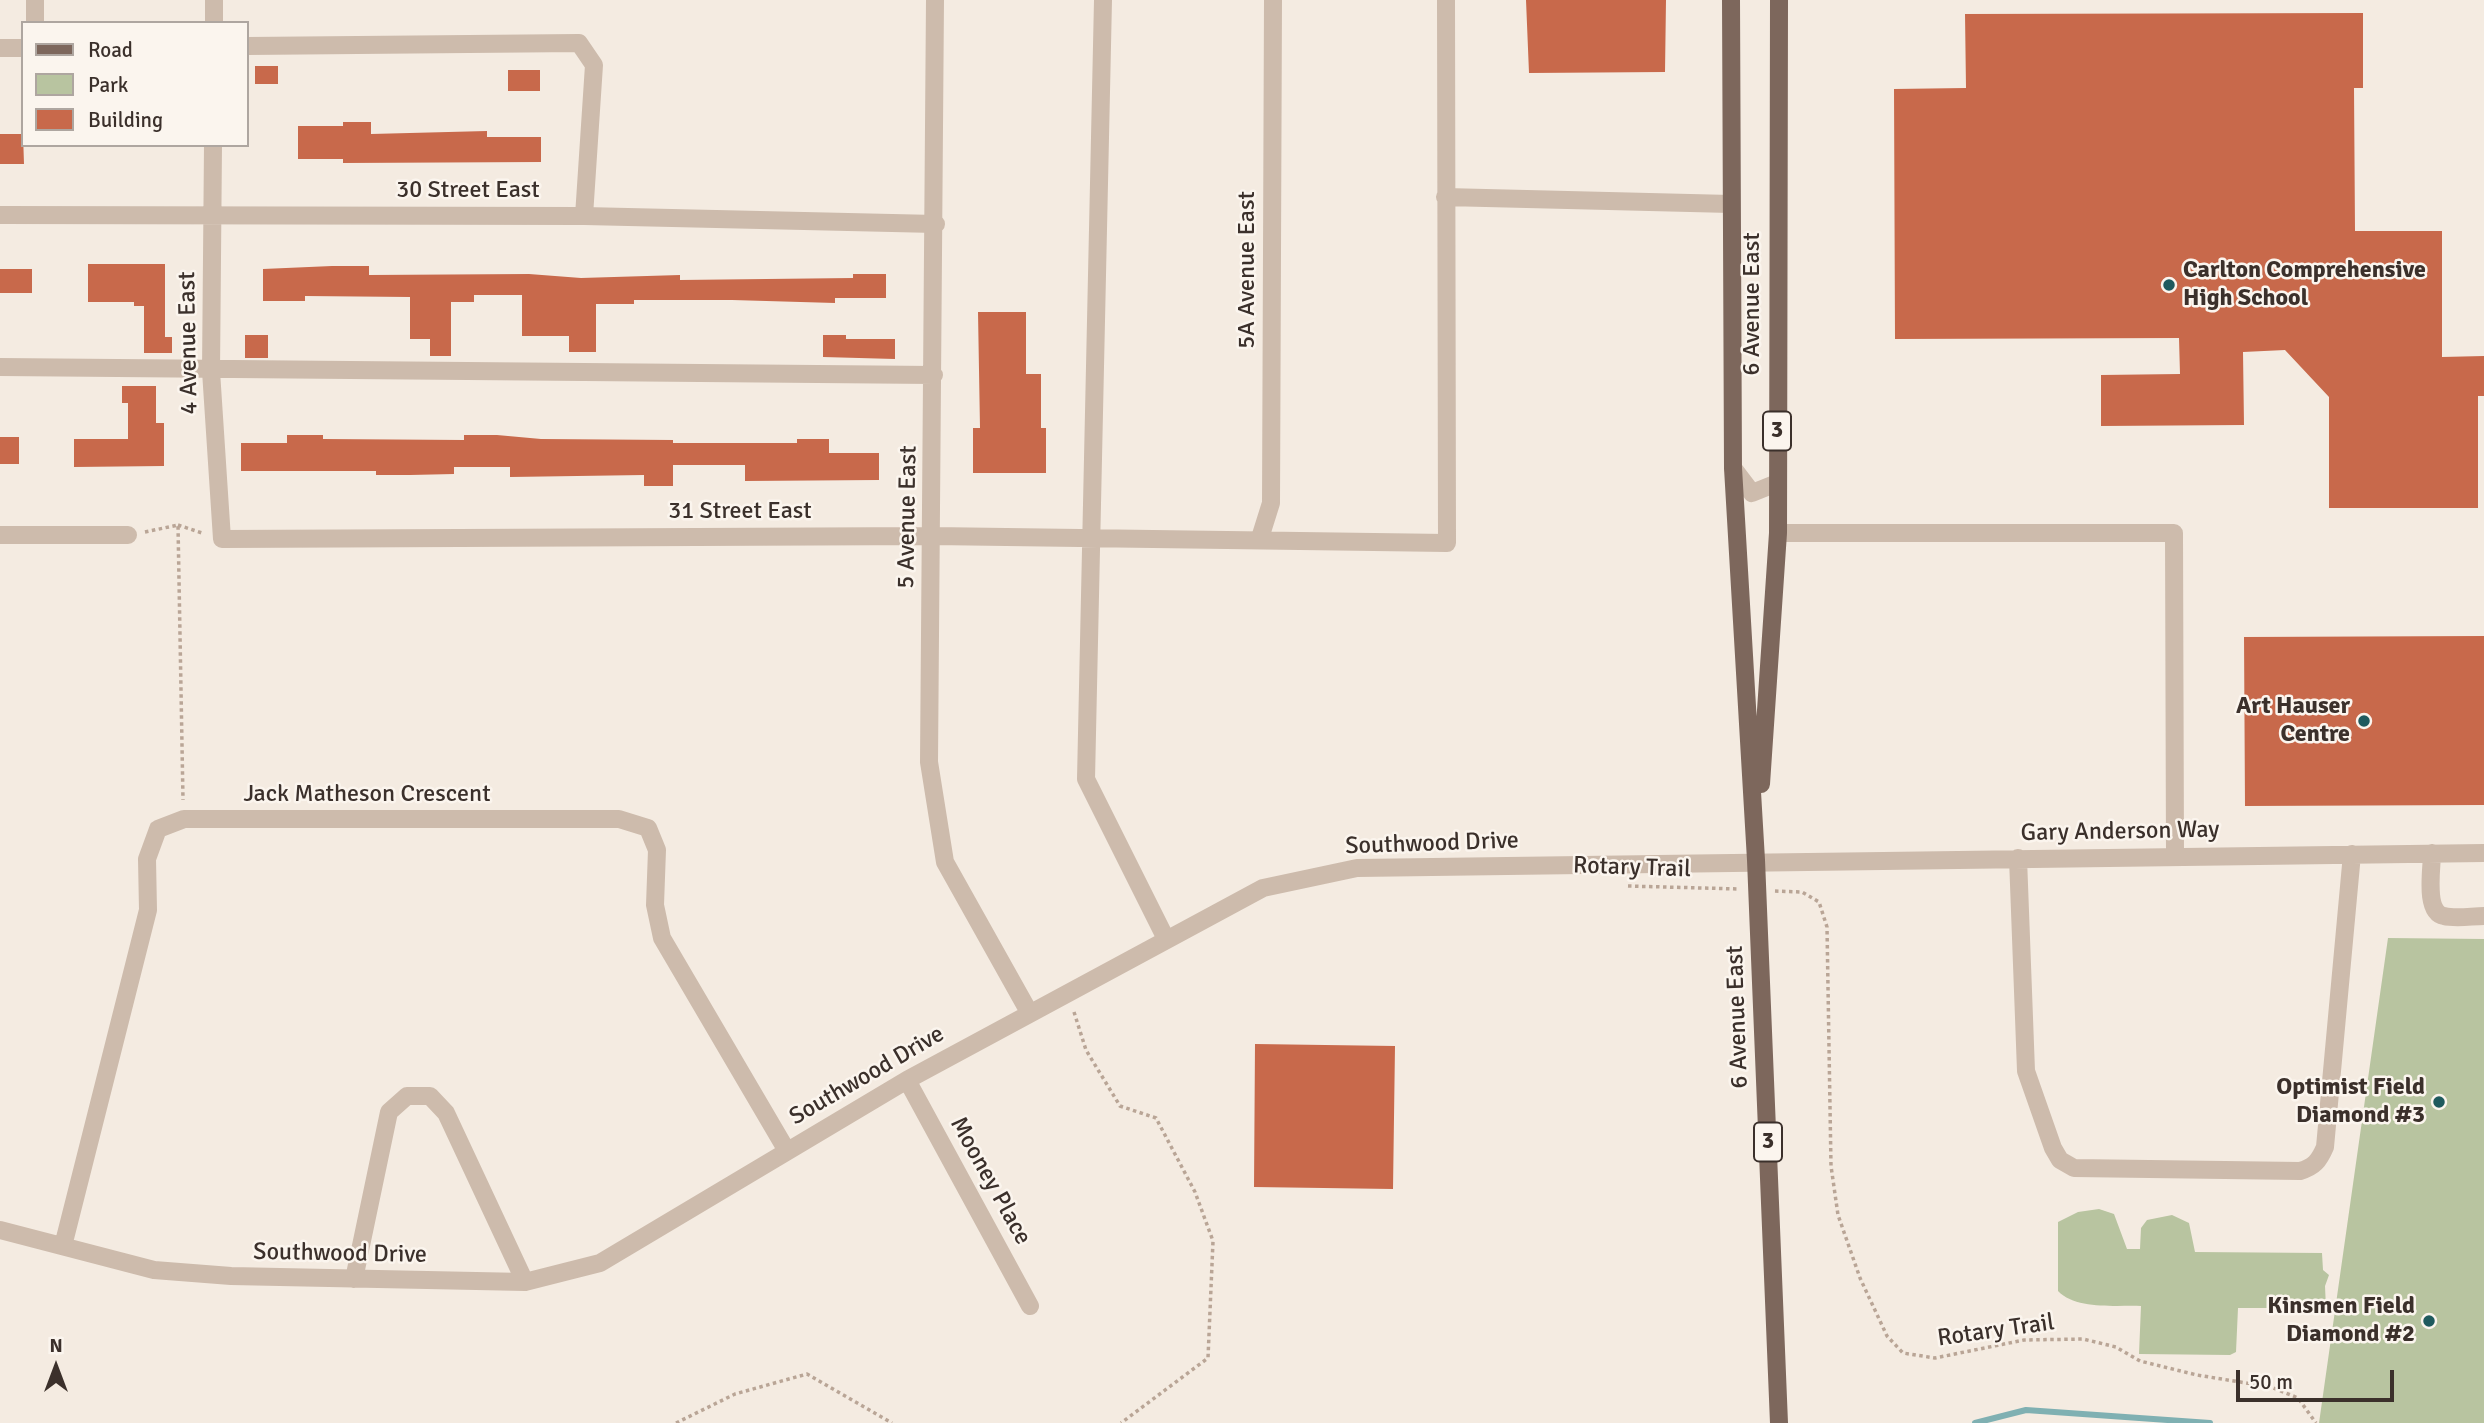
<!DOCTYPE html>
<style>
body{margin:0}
#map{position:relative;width:2484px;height:1423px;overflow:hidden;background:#f4ebe1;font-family:Signika,sans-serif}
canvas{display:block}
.legend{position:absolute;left:21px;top:21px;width:228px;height:126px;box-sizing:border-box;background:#fbf5ee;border:2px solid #aea6a0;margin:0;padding:9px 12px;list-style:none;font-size:21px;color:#3b302b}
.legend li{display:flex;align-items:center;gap:14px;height:35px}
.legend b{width:35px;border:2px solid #aea6a0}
.north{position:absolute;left:21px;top:1332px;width:70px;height:70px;-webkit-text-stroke:5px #fbf5ee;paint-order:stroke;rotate:0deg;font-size:19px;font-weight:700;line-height:28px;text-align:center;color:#3b302b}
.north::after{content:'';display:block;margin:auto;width:24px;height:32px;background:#3b302b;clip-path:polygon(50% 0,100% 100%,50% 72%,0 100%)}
.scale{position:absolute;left:2236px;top:1370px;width:158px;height:32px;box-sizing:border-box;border:4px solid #3b302b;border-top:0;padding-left:9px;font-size:21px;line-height:24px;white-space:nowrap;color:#3b302b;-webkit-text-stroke:5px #fbf5ee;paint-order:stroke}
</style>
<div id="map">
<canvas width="2484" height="1423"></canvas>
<ul class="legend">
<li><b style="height:9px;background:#7d675c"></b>Road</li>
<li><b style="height:19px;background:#b8c4a0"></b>Park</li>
<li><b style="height:19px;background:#c8694b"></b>Building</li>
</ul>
<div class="north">N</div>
<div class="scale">50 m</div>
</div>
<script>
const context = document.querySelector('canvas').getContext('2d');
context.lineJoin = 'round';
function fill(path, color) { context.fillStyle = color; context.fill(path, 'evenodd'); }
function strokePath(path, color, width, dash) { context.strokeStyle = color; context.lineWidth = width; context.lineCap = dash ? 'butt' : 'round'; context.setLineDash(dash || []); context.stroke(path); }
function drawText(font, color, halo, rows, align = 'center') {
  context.font = font + ' Signika,sans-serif'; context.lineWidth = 5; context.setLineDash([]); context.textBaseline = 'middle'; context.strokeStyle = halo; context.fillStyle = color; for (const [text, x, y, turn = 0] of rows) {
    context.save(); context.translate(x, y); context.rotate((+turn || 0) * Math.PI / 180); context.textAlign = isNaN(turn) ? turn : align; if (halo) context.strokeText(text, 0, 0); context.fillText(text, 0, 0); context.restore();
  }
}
fill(new Path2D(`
 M2388,938L2484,939V1423H2319Z
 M2099,1209L2114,1214L2127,1249H2140L2141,1228L2147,1220L2172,1215L2189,1223L2195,1252L2322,1253L2323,1270L2329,1275L2325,1286L2326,1308H2238L2236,1352L2230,1355L2139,1354L2141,1306C2116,1305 2076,1310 2058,1291V1222L2078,1212Z`), '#b8c4a0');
strokePath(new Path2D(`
 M1975,1423L2026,1410L2210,1423`), '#7fb0b2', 6);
fill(new Path2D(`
 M1526,0H1666L1665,72L1529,73Z
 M2363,13V88H2354L2355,231H2442V357L2484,356V396H2478V508H2329V397L2285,350L2243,352L2244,425L2101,426V375L2180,374L2179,338L1895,339L1894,89L1966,88L1965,14Z
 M255,66H278V84H255Z
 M508,70H540V91H508Z
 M343,122H371V134L487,131V137H541V162L343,163V159H298V126H343Z
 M0,134H23L24,164H0Z
 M88,264H165V337H172V353H144V306H134V302H88Z
 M332,266H369V275L529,274L581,278L680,275V280L853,278V274H886V298H835V303L732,300H634V304H596V352H569V336H522V295H474V302H451V356H430V339H410V297L305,296V301H263V269Z
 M0,269H32V293H0Z
 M978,312H1026V374H1041V428H1046V473H973V428H980Z
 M245,335H268V358H245Z
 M823,335H846V339H895V359L823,357Z
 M122,386H156V423H164V466L74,467V439H128V403H122Z
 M287,435H323V439L464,440V435H497L541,439L673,440V443H797V439H829V453H879V480L745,481V465H673V486H644V475L510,477V467H454V474L410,475H376V471H241V443H287Z
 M0,437H19V464H0Z
 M2484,636V805L2245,806L2244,637Z
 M1255,1044L1395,1046L1393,1189L1254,1187Z`), '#c8694b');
strokePath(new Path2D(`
 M178,525L202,533
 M145,532L178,525L183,800
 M1628,886L1739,889
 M1775,891L1802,892L1819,902L1827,927L1831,1166L1838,1215L1860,1278L1887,1336L1903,1353L1935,1358L2024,1340L2083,1339L2116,1347L2140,1361L2197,1375L2271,1387L2298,1398L2316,1423
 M1074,1012L1086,1050L1120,1106L1156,1118L1195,1192L1213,1241L1208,1358L1121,1423
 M676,1423L735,1394L807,1374L892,1423`), '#b9a596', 3.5, [3.5, 3.5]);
strokePath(new Path2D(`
 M35,0V23
 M214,0V23
 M935,0L929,762L945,862L1029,1012
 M1103,0L1086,779L1166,939
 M247,46L579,43L594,65L584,216
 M0,48H23
 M213,145L211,371L222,539L933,536L1447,543L1446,0
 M1445,197L1731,204
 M0,215L584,216L936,224
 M0,367L934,375
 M1733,468L1752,493L1777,483
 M1778,533H2174L2175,856
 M0,535H128
 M1260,538L1271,503L1273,0
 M2432,853C2432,869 2424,912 2444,916C2456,919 2472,916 2484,916
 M2018,858L2026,1071L2053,1148L2060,1160L2074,1168L2300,1171C2314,1167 2319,1161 2325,1147L2352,854
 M907,1080L1030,1306
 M0,1230L154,1270L231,1276L525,1282L600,1263L907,1080L1263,888L1357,868L2484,853
 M63,1246L148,910L147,859L158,829L184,819H619L648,828L657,850L655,905L662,938L787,1151
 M354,1279L389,1112L407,1096H430L446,1113L525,1282`), '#cdbbac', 18);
strokePath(new Path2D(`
 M1731,0L1733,468L1756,860L1779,1423
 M1761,784L1778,533L1779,0`), '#7d675c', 18);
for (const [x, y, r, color] of [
 [2169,285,7,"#1f5a5e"],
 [2364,721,7,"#1f5a5e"],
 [2439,1102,7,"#1f5a5e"],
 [2429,1321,7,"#1f5a5e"]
]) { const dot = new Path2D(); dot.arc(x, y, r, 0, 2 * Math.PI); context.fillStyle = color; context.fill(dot); strokePath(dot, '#fbf5ee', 2.5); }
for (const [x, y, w] of [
 [1777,431,28],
 [1768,1142,28]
]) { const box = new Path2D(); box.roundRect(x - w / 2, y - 19.5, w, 39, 5); context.fillStyle = '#fbf5ee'; context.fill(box); strokePath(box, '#3b302b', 2); }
drawText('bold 23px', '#3b302b', null, [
 ["3",1777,431],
 ["3",1768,1142]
]);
drawText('24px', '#3b302b', '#fbf5ee', [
 ["30 Street East",468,191],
 ["5A Avenue East",1248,270,-90],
 ["6 Avenue East",1753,304,-90],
 ["4 Avenue East",189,343,-91],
 ["31 Street East",740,512],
 ["5 Avenue East",908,517,-89],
 ["Jack Matheson Crescent",367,795],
 ["Gary Anderson Way",2120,832,-1],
 ["Southwood Drive",1432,844,-2],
 ["Rotary Trail",1632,868,2],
 ["6 Avenue East",1738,1017,-92],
 ["Southwood Drive",867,1076,-30],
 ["Mooney Place",990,1181,61],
 ["Southwood Drive",340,1254,1],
 ["Rotary Trail",1996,1331,-8]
]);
drawText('bold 24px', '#3b302b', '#fbf5ee', [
 ["Carlton Comprehensive",2183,271,"left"],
 ["High School",2183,299,"left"],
 ["Art Hauser",2350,707],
 ["Centre",2350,735],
 ["Optimist Field",2425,1088],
 ["Diamond #3",2425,1116],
 ["Kinsmen Field",2415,1307],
 ["Diamond #2",2415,1335]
], 'right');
</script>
